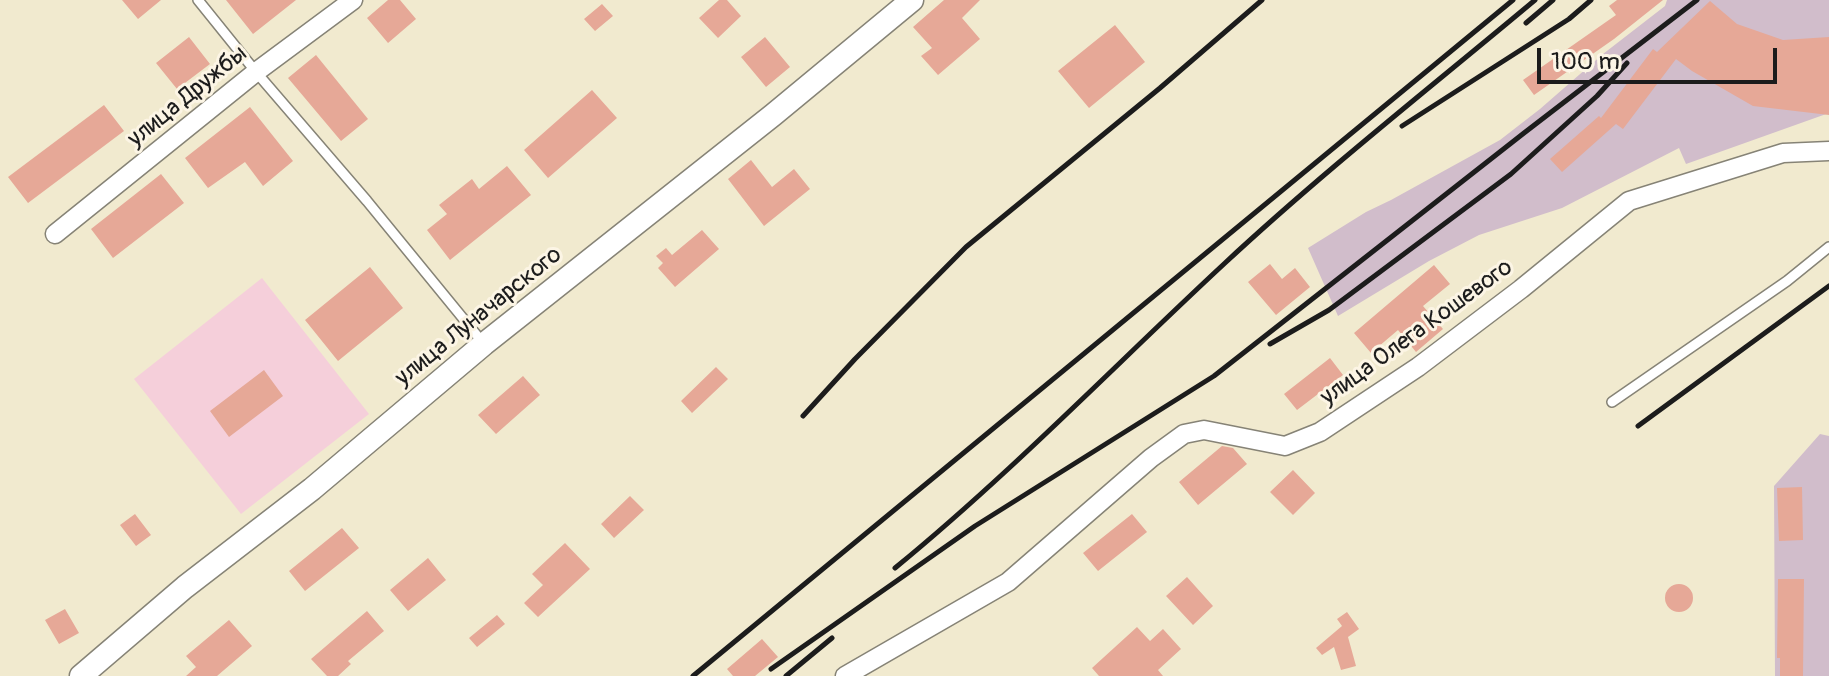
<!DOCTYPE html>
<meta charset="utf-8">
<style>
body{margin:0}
#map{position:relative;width:1829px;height:676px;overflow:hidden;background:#f1eacf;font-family:Pangolin,sans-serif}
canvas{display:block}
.scale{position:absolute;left:1537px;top:48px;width:240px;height:36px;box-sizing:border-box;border:4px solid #1c1c1c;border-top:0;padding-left:10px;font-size:24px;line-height:28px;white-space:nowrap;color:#1c1c1c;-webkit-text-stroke:6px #fcf5e5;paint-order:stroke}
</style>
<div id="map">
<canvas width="1829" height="676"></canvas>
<div class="scale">100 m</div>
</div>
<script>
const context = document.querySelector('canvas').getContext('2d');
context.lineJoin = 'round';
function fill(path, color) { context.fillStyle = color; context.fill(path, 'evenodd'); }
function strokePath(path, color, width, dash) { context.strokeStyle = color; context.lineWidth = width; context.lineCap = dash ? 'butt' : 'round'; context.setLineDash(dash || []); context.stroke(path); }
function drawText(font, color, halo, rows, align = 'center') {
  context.font = font + ' Pangolin,sans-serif'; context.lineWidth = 6; context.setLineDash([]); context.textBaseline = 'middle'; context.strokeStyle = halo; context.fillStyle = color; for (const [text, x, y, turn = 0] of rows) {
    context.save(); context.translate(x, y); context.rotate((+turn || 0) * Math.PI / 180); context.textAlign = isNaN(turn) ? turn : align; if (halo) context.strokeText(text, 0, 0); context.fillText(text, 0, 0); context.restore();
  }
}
fill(new Path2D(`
 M262,278L369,414L241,514L134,379Z`), '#f5cfda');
fill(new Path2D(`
 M1667,0H1829V113L1686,164L1679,148L1562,208L1479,235L1429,261L1338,316L1308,248L1366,212L1391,200L1500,140L1540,109L1603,54L1665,6Z
 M1820,434L1829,436V676H1775L1774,486Z`), '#d1bdcb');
fill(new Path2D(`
 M122,0H161L138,19Z
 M226,0H296L253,34Z
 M388,0H400L416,19L388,43L367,18Z
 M719,0H727L741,16L718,38L699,18Z
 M944,0H980L962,18L980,39L938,75L921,56L932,48L913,27Z
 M1617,0H1663L1614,39L1534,95L1523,80L1616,15L1609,6Z
 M1710,1L1737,24L1783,40L1829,37V115L1753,106L1692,71L1676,59L1623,129L1616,124L1562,172L1550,159L1599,116L1601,118L1653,49L1657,52Z
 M602,4L613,16L595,31L584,19Z
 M1115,25L1145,62L1089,108L1058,71Z
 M189,37L210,64L177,89L156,63Z
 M765,37L790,67L766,87L741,57Z
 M316,55L368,119L341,141L288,78Z
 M592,90L617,118L548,178L524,150Z
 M104,105L124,131L28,203L8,177Z
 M250,107L293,161L263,186L245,162L208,188L185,158Z
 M751,160L772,187L794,169L810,189L764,226L728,179Z
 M507,166L531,195L450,260L427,230L447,214L439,205L472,179L479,189Z
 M161,174L184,203L113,258L91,229Z
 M702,230L719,249L675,287L658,268L663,263L656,256L666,248L672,255Z
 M1270,264L1282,279L1295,268L1310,287L1276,315L1248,282Z
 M1434,265L1450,284L1423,306L1443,329L1416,352L1398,330L1371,353L1354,333Z
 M370,267L403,308L338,361L305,320Z
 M1330,358L1343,375L1297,410L1284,394Z
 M716,367L728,379L692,413L681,401Z
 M264,370L283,396L229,437L210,411Z
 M523,376L540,395L496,434L478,415Z
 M1222,446L1233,448L1247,464L1198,505L1179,482Z
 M1293,470L1315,493L1293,515L1270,492Z
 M1802,487L1803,540L1779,541L1777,488Z
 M630,496L644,510L614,538L601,524Z
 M135,514L151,535L136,546L120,525Z
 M1132,514L1147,532L1098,571L1083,553Z
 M342,528L359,548L305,591L289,571Z
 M565,543L590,569L538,617L524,603L543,585L532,574Z
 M428,558L446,580L408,611L390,590Z
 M1187,577L1213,606L1193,625L1166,596Z
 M1778,579H1804L1803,676H1780V658H1777Z
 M1665 598a14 14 0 1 1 28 0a14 14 0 1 1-28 0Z
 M65,609L79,633L59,644L45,620Z
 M367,611L384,631L348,661L351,664L338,676H327L311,659Z
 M1347,612L1359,629L1348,637L1356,666L1341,670L1334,647L1322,655L1316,648L1342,626L1337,619Z
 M497,615L505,624L477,647L469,638Z
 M229,620L252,646L217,676H186L196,667L186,656Z
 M1137,627L1150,641L1163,629L1181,649L1158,670L1163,676H1099L1092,668Z
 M762,639L778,657L755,676H733L727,669Z`), '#e6a897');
const service = new Path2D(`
 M198,0L256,72L367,201L484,344
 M1612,402L1787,281L1829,247`);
const minor = new Path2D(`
 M55,234L256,72L353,0
 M845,676L1008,582L1151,458L1184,434L1204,430L1285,446L1320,432L1418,367L1521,289L1629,201L1783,153L1829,151`);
const tertiary = new Path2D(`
 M81,676L185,587L312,489L484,344L773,115L912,0`);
strokePath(service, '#868376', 12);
strokePath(minor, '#868376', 21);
strokePath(tertiary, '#868376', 25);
strokePath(service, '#fff', 9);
strokePath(minor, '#fff', 18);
strokePath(tertiary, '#fff', 22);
strokePath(new Path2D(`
 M1526,23L1553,0
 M1402,126L1569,19L1591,0
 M1270,344L1329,310L1511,174L1597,96L1627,63
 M803,416L855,359L966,247L1160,88L1262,0
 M1638,426L1829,286
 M895,568C1011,473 1115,365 1225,263C1324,171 1431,87 1535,0
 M771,669L975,526L1214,376L1524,133L1697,0
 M693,676L1513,0
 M786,676L832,638`), '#1c1c1c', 5);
drawText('24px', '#1c1c1c', '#fcf5e5', [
 ["улица Дружбы",188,97,-39],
 ["улица Луначарского",479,317,-39],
 ["улица Олега Кошевого",1417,333,-36]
]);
</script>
